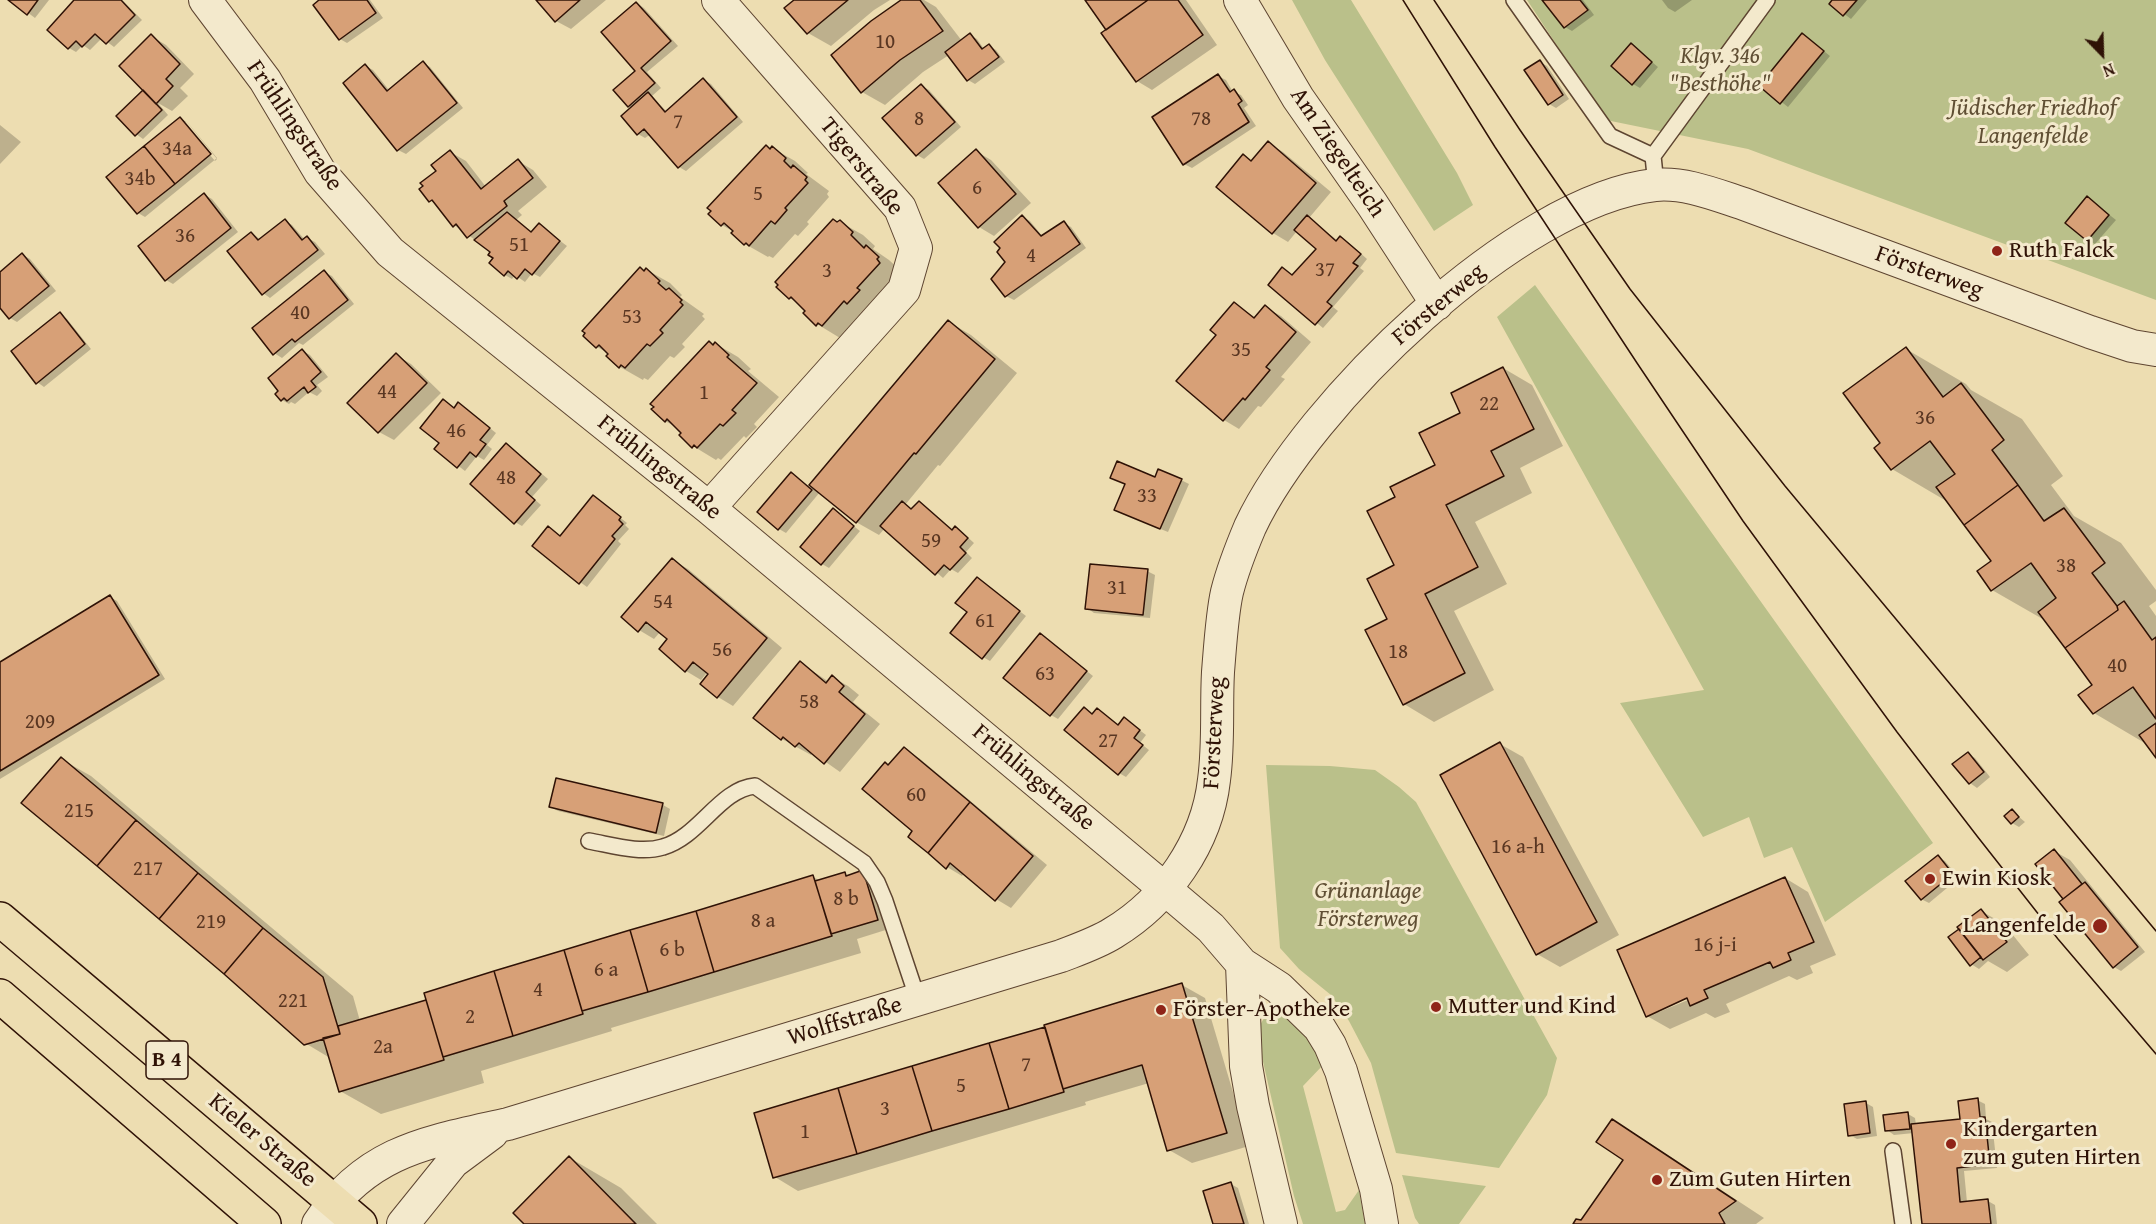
<!DOCTYPE html>
<meta charset="utf-8">
<style>
body{margin:0}
#map{position:relative;width:2156px;height:1224px;overflow:hidden;background:#edddb1;font-family:"Gentium Book Plus",serif}
canvas{display:block}
.north{position:absolute;left:2072px;top:24px;width:60px;height:60px;-webkit-text-stroke:4px #f3e9cc;paint-order:stroke;rotate:157deg;font-size:16px;font-weight:700;line-height:24px;text-align:center;color:#2f1206}
.north::after{content:'';display:block;margin:auto;width:21px;height:27px;background:#2f1206;clip-path:polygon(50% 0,100% 100%,50% 72%,0 100%)}
</style>
<div id="map">
<canvas width="2156" height="1224"></canvas>
<div class="north">N</div>
</div>
<script>
const context = document.querySelector('canvas').getContext('2d');
context.lineJoin = 'round';
function fill(path, color) { context.fillStyle = color; context.fill(path, 'evenodd'); }
function strokePath(path, color, width, dash) { context.strokeStyle = color; context.lineWidth = width; context.lineCap = dash ? 'butt' : 'round'; context.setLineDash(dash || []); context.stroke(path); }
function drawText(font, color, halo, rows, align = 'center') {
  context.font = font + ' "Gentium Book Plus",serif'; context.lineWidth = 6; context.setLineDash([]); context.textBaseline = 'middle'; context.strokeStyle = halo; context.fillStyle = color; for (const [text, x, y, turn = 0] of rows) {
    context.save(); context.translate(x, y); context.rotate((+turn || 0) * Math.PI / 180); context.textAlign = isNaN(turn) ? turn : align; if (halo) context.strokeText(text, 0, 0); context.fillText(text, 0, 0); context.restore();
  }
}
fill(new Path2D(`
 M1292,0H1351L1457,173L1473,205L1434,231L1325,60Z
 M1527,0H2156V300L1748,149L1606,120Z
 M1535,285L1933,843L1825,922L1792,847L1764,858L1749,817L1703,837L1620,703L1704,690L1497,317Z
 M1266,765L1330,766L1375,770L1399,787L1416,802L1557,1058L1547,1095L1499,1168L1396,1153L1371,1063L1349,1021L1331,995L1299,969L1280,948Z
 M1279,1012C1301,1018 1314,1046 1324,1064L1303,1086L1336,1212L1345,1210L1359,1190L1365,1224H1303L1294,1196L1258,1040C1259,1024 1262,1014 1279,1012Z
 M1402,1175L1486,1186L1459,1224H1419L1415,1218Z`), '#bac08a');
fill(new Path2D(`
 M11,0H49L35,18Z
 M76,0H122L142,20L114,47L102,38L90,50L83,45L76,52L69,48Z
 M322,0H370L383,18L347,43L340,39Z
 M538,0H606L571,29L556,21Z
 M796,0H890L874,10L831,46L808,33Z
 M904,0H924L936,7L962,41L970,35L977,39L984,49L989,46L996,50L1005,62L975,84L968,80L949,55L923,72L885,105L862,92Z
 M1087,0H1186L1217,45L1152,90L1137,81L1108,30Z
 M1544,0H1583L1594,15L1572,31L1565,27Z
 M1662,0H1692L1675,12L1668,8Z
 M1834,0H1867L1851,19L1831,4Z
 M637,3L644,8L678,46L647,72L661,88L652,96L667,112L704,80L711,84L743,122L686,171L679,167L651,134L645,138L638,134L632,108L629,106L637,71Z
 M151,36L166,45L194,74L180,88L188,96L172,111L158,103L168,115L143,139L136,134Z
 M1809,39L1830,56L1788,107L1761,86Z
 M1631,45L1658,67L1640,88L1633,84Z
 M1540,62L1547,66L1569,99L1556,108L1549,104Z
 M423,63L430,67L463,108L406,154L398,150L366,66L373,70L389,90Z
 M1218,76L1226,80L1233,92L1241,95L1248,105L1244,108L1256,126L1192,168L1184,164Z
 M922,86L929,90L961,127L924,159L917,155Z
 M180,118L188,123L217,158L145,217L138,213ZM183,122H187L217,159L215,161Z
 M0,125L21,142L0,164Z
 M1268,143L1283,152L1331,192L1309,218L1338,241L1341,238L1348,242L1367,259L1360,268L1364,271L1333,307L1338,311L1323,328L1270,285L1282,269L1293,276L1318,249L1297,231L1288,242L1273,233L1244,156L1253,162Z
 M772,148L795,161L808,173L806,174L829,191L827,194L829,197L807,222L809,224L798,236L795,234L773,258L769,256L768,257L745,244L733,233L734,232L722,225L710,214Z
 M976,151L991,160L1031,203L994,236L979,227Z
 M450,152L466,161L486,187L518,161L533,170L547,187L518,211L522,215L516,220L532,233L539,225L567,246L540,277L532,273L525,282L515,275L512,279L505,275L491,263L495,258L492,252L454,225L437,205L430,200L438,171Z
 M205,195L212,199L238,232L173,284L166,280Z
 M2088,198L2116,220L2095,244L2088,240Z
 M1023,217L1030,221L1043,237L1064,223L1071,227L1086,248L1014,300L1006,296L1007,262Z
 M285,221L292,225L305,240L307,238L315,242L325,254L270,298L263,293L252,233L261,240Z
 M840,222L863,235L875,246L873,249L889,260L901,271L845,338L841,336L840,338L817,324L807,310L790,298Z
 M23,255L30,259L56,291L17,322L10,318L0,306V274Z
 M640,269L645,272L647,270L670,283L682,295L680,297L704,314L702,316L705,319L682,344L685,347L674,358L670,356L648,380L644,378L643,380L620,367L608,356L610,354L597,347Z
 M324,272L332,276L354,304L303,345L299,343L282,358L274,353Z
 M1235,304L1256,318L1265,307L1281,316L1311,342L1281,377L1285,379L1261,407L1258,406L1239,429L1224,420L1218,334Z
 M60,314L67,319L91,349L44,387L37,382Z
 M949,322L971,335L1017,373L940,466L938,465L905,505L912,510L919,503L953,531L955,528L962,532L974,543L966,552L972,558L958,573L951,569L943,578L885,528L879,535L856,522L820,492L786,533L779,529L792,474L810,487Z
 M716,344L738,357L751,369L748,371L779,397L754,424L757,427L746,438L744,436L721,460L718,458L716,460L693,446L678,428L665,421Z
 M1906,349L1966,384L1971,390L2022,419L2063,476L2051,485L2074,516L2121,543L2156,590V601L2149,606L2156,616V755L2148,745L2094,713V685L2046,621L1992,590L1993,561L1948,502L1892,469L1882,443Z
 M303,351L310,355L328,377L317,385L322,391L317,396L309,392L295,404L291,402L289,404L282,400Z
 M396,355L411,364L441,393L394,440L379,432Z
 M1503,368L1532,385L1563,446L1520,468L1532,493L1475,522L1507,584L1454,611L1494,690L1434,722L1404,704L1389,620L1396,566L1397,497L1437,465L1462,413Z
 M444,401L456,409H466L496,433L487,445L492,449L484,460L477,456L465,471L436,449L441,443Z
 M507,445L548,479L532,497L541,505L522,526L515,522Z
 M1155,478L1181,480L1189,484L1168,532L1123,514Z
 M593,496L627,523L625,525L629,529L618,541L621,544L587,587L580,582L548,528L561,537Z
 M833,510L860,531L829,568L822,564Z
 M672,560L688,569L782,648L733,706L718,697L711,672L709,670L701,680L686,671L661,649L669,639L660,632L654,639L639,630Z
 M1147,571L1155,575L1150,618L1094,613L1087,608Z
 M977,579L1026,616L990,661L983,657L969,612Z
 M110,597L117,601L165,679L0,779V664Z
 M1041,635L1093,676L1058,719L1051,715Z
 M801,663L829,682L832,677L848,686L859,695L853,702L880,724L840,772L813,753L811,755L782,739L756,718Z
 M1084,709L1093,715L1098,710L1119,726L1125,719L1146,735L1140,743L1149,750L1126,777L1119,773Z
 M1500,744L1523,757L1619,935L1560,967L1537,954Z
 M904,749L919,758L1047,865L1011,908L996,899L964,873L962,876L947,867L914,831L889,766Z
 M1968,754L1975,758L1990,777L1977,788L1970,783Z
 M61,759L91,776L353,996L360,1021L813,877L821,881L845,874L849,876L863,872L878,881L892,928L857,939L861,953L611,1028L612,1031L481,1071L484,1083L381,1114L340,1091L330,1058L305,1043Z
 M557,780L663,805L670,809L664,836L558,811L551,807Z
 M2012,811L2025,822L2019,827L2012,823Z
 M2054,851L2070,860L2145,952L2121,971L2114,967L2065,899Z
 M1938,857L1945,861L1959,878L1929,903L1921,899Z
 M1785,878L1808,892L1836,955L1810,966L1813,973L1797,980L1789,976L1726,1004L1730,1012L1715,1018L1706,1013L1670,1029L1647,1016ZM1694,994L1695,997L1659,1012V1009Z
 M1981,911L2004,924L2029,955L2007,972L1988,961L1979,969L1971,964Z
 M1182,985L1205,998L1249,1146L1192,1163L1169,1150L1149,1083L1085,1102L1086,1105L798,1191L775,1177Z
 M1977,1100L1985,1104L1986,1119L1992,1122L1997,1168L1964,1171L1967,1202L1988,1201L1995,1205L1997,1224H1923L1914,1133L1894,1135L1887,1130L1908,1114L1915,1118L1916,1125L1961,1121Z
 M1866,1103L1873,1107L1877,1136L1857,1139L1850,1135Z
 M1612,1121L1642,1138L1764,1218L1756,1224H1574L1582,1222L1625,1160Z
 M570,1158L621,1188L657,1224H527Z
 M1231,1184L1238,1188L1249,1224H1214Z`), '#0003');
const building = new Path2D(`
 M8,0H38L27,15Z
 M74,0H121L135,15L106,44L95,34L82,47L76,41L68,49L47,30Z
 M319,0H367L376,13L339,40L313,5Z
 M536,0H580L555,22Z
 M794,0H848L807,34L784,8Z
 M901,0H920L943,31L900,60L861,93L831,55L871,21Z
 M1085,0H1148L1106,30Z
 M1148,0H1178L1203,35L1136,82L1101,33Z
 M1542,0H1580L1588,10L1564,28Z
 M1832,0H1857L1843,16L1829,4Z
 M636,2L671,41L641,68L655,83L628,107L613,90L635,71L601,32Z
 M970,33L982,49L989,44L999,57L967,81L945,52Z
 M1802,33L1824,51L1780,104L1759,86Z
 M151,34L180,64L166,79L173,86L156,104L119,66Z
 M1631,43L1652,62L1632,85L1611,66Z
 M1540,60L1563,95L1548,105L1524,70Z
 M423,61L457,103L397,151L343,83L365,64L387,91Z
 M1218,74L1230,92L1234,89L1242,101L1238,104L1249,122L1183,165L1152,117Z
 M703,78L737,117L678,168L644,129L637,135L621,116L648,92L665,112Z
 M921,84L955,122L916,156L882,118Z
 M143,90L162,110L135,136L116,116Z
 M180,117L211,154L175,184L144,146Z
 M1268,141L1316,183L1272,234L1216,187L1243,154L1251,161Z
 M766,145L770,149L772,146L786,158L784,161L791,168L793,165L807,177L805,180L808,183L785,208L787,210L775,224L771,221L749,246L746,243L744,245L731,233L733,231L724,223L721,226L708,214L711,211L707,208Z
 M144,146L175,184L137,214L106,177Z
 M976,149L1016,194L978,228L938,183Z
 M450,150L481,189L518,159L533,178L504,201L507,206L467,238L456,224L453,227L432,200L429,202L419,189L423,186L420,183L436,171L431,165Z
 M204,193L231,228L165,281L138,246Z
 M2087,196L2109,215L2087,241L2065,223Z
 M507,212L531,232L539,223L560,241L532,275L525,269L517,279L508,271L504,276L489,263L493,258L488,255L490,252L474,240Z
 M1022,215L1041,236L1064,221L1080,244L1005,297L991,279L1005,262L997,252L1000,248L994,242Z
 M1307,215L1336,241L1340,236L1361,254L1353,263L1358,266L1327,302L1332,306L1315,325L1268,285L1282,267L1292,275L1316,249L1294,230Z
 M285,219L302,240L307,236L318,250L262,295L227,251L251,232L258,240Z
 M833,219L837,222L840,220L853,232L851,235L864,248L866,245L879,257L877,259L880,263L857,288L860,290L847,304L844,301L822,326L818,323L816,326L803,313L805,311L791,297L789,299L776,287L778,285L775,282Z
 M22,253L49,286L9,319L0,308V272Z
 M640,267L644,271L646,268L660,281L658,283L666,290L669,288L682,300L680,302L683,305L660,330L663,333L650,346L647,344L625,368L621,365L619,368L606,356L608,354L599,345L596,348L583,336L585,333L582,331Z
 M324,270L348,300L295,342L292,339L273,355L252,328Z
 M1234,302L1254,318L1265,305L1296,332L1266,367L1270,370L1245,400L1243,398L1223,421L1176,381L1216,335L1210,330Z
 M60,312L85,344L36,384L11,351Z
 M948,320L995,359L916,454L914,453L856,523L809,485Z
 M709,341L713,345L715,342L729,355L727,357L757,383L732,410L736,413L723,426L720,424L697,448L694,445L692,448L679,435L681,433L667,419L665,422L651,409L654,407L650,404Z
 M1906,347L1943,397L1961,383L2004,440L1992,450L2018,485L1964,525L1936,487L1955,474L1930,441L1891,470L1874,448L1880,443L1843,393Z
 M302,349L321,372L311,381L316,387L308,393L304,387L287,401L284,398L281,401L275,394L278,391L268,378Z
 M396,353L427,383L378,433L347,403Z
 M1503,367L1534,429L1491,451L1504,476L1446,505L1478,567L1425,594L1465,673L1403,705L1365,630L1387,619L1367,579L1394,565L1367,511L1395,497L1390,487L1435,465L1419,433L1460,413L1451,393Z
 M443,399L454,408L458,402L490,428L480,440L486,444L476,457L470,452L457,468L434,449L439,443L420,428Z
 M506,443L541,474L526,492L535,500L514,524L470,484Z
 M1117,461L1155,477L1158,469L1182,479L1160,529L1114,510L1125,484L1110,478Z
 M791,472L812,490L778,530L757,512Z
 M2018,485L2044,521L2064,508L2105,563L2092,573L2117,606L2118,610L2065,648L2038,612L2056,598L2031,563L1991,591L1977,571L1991,561L1964,525Z
 M593,495L621,517L619,520L623,524L612,536L615,539L579,584L532,546L548,526L560,536Z
 M902,501L911,509L919,501L952,530L955,526L968,538L960,547L966,553L950,570L944,565L935,575L880,526Z
 M833,508L854,526L821,565L800,547Z
 M672,558L767,638L717,698L700,684L708,674L693,662L685,672L659,649L667,639L646,622L638,632L621,617Z
 M1090,564L1148,569L1143,615L1085,609Z
 M977,577L1020,611L982,659L950,633L967,612L955,603Z
 M110,595L159,675L0,771V662Z
 M2124,601L2152,640L2156,637V719L2133,687L2093,714L2078,695L2092,685L2065,648L2118,610L2117,606Z
 M1040,633L1087,671L1050,716L1003,678Z
 M800,661L826,683L832,675L844,686L839,692L865,714L824,764L799,743L795,747L783,737L781,740L753,718Z
 M1084,707L1092,714L1097,708L1118,725L1124,717L1140,730L1134,738L1143,745L1118,775L1064,730Z
 M2156,723V758L2139,735Z
 M1500,742L1597,922L1536,955L1440,775Z
 M904,747L970,802L928,853L908,837L912,831L862,789L885,762L888,765Z
 M1968,752L1984,772L1969,784L1952,764Z
 M61,757L136,820L97,866L21,803Z
 M556,778L663,803L656,833L549,807Z
 M970,802L1033,856L995,901L950,863L946,869L928,853Z
 M2012,809L2019,817L2011,824L2004,816Z
 M136,820L198,873L159,919L97,866Z
 M2054,849L2082,884L2063,899L2035,864Z
 M1938,855L1953,874L1921,900L1905,881Z
 M863,870L878,920L831,934L815,881L845,872L846,876Z
 M198,873L263,928L224,974L159,919Z
 M813,875L832,936L714,972L696,911Z
 M1785,877L1814,942L1788,953L1791,960L1773,968L1770,962L1704,990L1708,998L1690,1006L1687,998L1646,1017L1617,950Z
 M2085,882L2138,947L2113,968L2059,902Z
 M1981,909L2007,942L1983,960L1957,927Z
 M696,911L714,972L648,992L630,930Z
 M263,928L323,977L340,1034L304,1045L224,974Z
 M1959,929L1981,957L1970,966L1948,937Z
 M630,930L648,992L582,1011L564,950Z
 M564,950L583,1014L513,1036L494,971Z
 M494,971L513,1036L443,1057L424,993Z
 M1182,983L1227,1133L1167,1151L1142,1065L1063,1089L1044,1025Z
 M426,1000L444,1060L339,1092L323,1038L340,1034L338,1026Z
 M1045,1027L1064,1092L1009,1109L989,1043Z
 M989,1043L1009,1109L932,1131L912,1066Z
 M912,1066L932,1131L857,1154L838,1088Z
 M838,1088L857,1154L773,1178L754,1113Z
 M1978,1098L1980,1117H1985L1990,1164L1957,1168L1960,1202L1988,1199L1991,1224H1922L1911,1124L1960,1119L1958,1101Z
 M1866,1101L1870,1133L1848,1136L1844,1104Z
 M1908,1112L1910,1129L1885,1131L1883,1115Z
 M1612,1119L1736,1201L1719,1213L1725,1224H1573L1576,1219L1581,1220L1623,1160L1596,1142Z
 M569,1156L636,1224H524L513,1213Z
 M1231,1182L1244,1224H1213L1203,1191Z`);
fill(building, '#d7a077');
strokePath(building, '#2f1206', 1.5);
const service = new Path2D(`
 M1514,0L1610,136L1653,156
 M1656,185L1653,156L1767,0
 M589,841C612,845 640,854 663,847C699,837 720,789 755,786L864,863L877,882L885,901L918,1000
 M1893,1151L1903,1224`);
const minor = new Path2D(`
 M205,0L265,80L320,172L390,252L709,508L1165,889L1211,928L1242,964L1279,988L1319,1027L1330,1045L1341,1071L1376,1189L1382,1224
 M1240,0L1298,98L1372,204L1437,304
 M709,508L904,290L916,248L900,208L718,0
 M1242,964L1246,1066L1253,1106L1281,1224
 M318,1224C367,1150 428,1142 508,1124L1061,956C1079,949 1097,943 1113,933C1166,901 1207,843 1214,780C1219,744 1216,708 1218,672C1220,648 1222,614 1227,592C1232,572 1242,546 1250,527C1307,405 1517,200 1655,185C1685,182 1716,195 1744,204L2090,332L2132,346L2156,350
 M403,1224L453,1162L492,1133`);
const primary = new Path2D(`
 M0,919L360,1224
 M0,996L264,1224`);
strokePath(service, '#5e4531', 18);
strokePath(minor, '#5e4531', 34);
strokePath(primary, '#2f1206', 36);
strokePath(service, '#f3e9cc', 15);
strokePath(minor, '#f3e9cc', 32);
strokePath(primary, '#edddb1', 33);
strokePath(new Path2D(`
 M1403,0L1495,147L1637,363L1743,521L1897,732L1977,836L2058,939L2156,1054
 M1434,0L1520,130L1630,289L1785,486L2156,931`), '#2f1206', 1.5);
for (const [x, y, r, color] of [
 [1997,251,6,"#8f2418"],
 [1930,879,6,"#8f2418"],
 [2100,926,8,"#8f2418"],
 [1436,1007,6,"#8f2418"],
 [1161,1010,6,"#8f2418"],
 [1951,1144,6,"#8f2418"],
 [1657,1180,6,"#8f2418"]
]) { const dot = new Path2D(); dot.arc(x, y, r, 0, 2 * Math.PI); context.fillStyle = color; context.fill(dot); strokePath(dot, '#f3e9cc', 2); }
drawText('21px', '#593622', null, [
 ["10",885,43],
 ["8",919,120],
 ["78",1201,120],
 ["7",678,123],
 ["34a",177,150],
 ["34b",140,180],
 ["6",977,189],
 ["5",758,195],
 ["36",185,237],
 ["51",519,246],
 ["4",1031,257],
 ["37",1325,271],
 ["3",827,272],
 ["40",300,314],
 ["53",632,318],
 ["35",1241,351],
 ["44",387,393],
 ["1",704,394],
 ["22",1489,405],
 ["36",1925,419],
 ["46",456,432],
 ["48",506,479],
 ["33",1147,497],
 ["59",931,542],
 ["38",2066,567],
 ["31",1117,589],
 ["54",663,603],
 ["61",985,622],
 ["56",722,651],
 ["18",1398,653],
 ["40",2117,667],
 ["63",1045,675],
 ["58",809,703],
 ["209",40,723],
 ["27",1108,742],
 ["60",916,796],
 ["215",79,812],
 ["16 a-h",1518,848],
 ["217",148,870],
 ["8 b",846,900],
 ["8 a",763,922],
 ["219",211,923],
 ["16 j-i",1715,946],
 ["6 b",672,951],
 ["6 a",606,971],
 ["4",538,991],
 ["221",293,1002],
 ["2",470,1018],
 ["2a",383,1048],
 ["7",1026,1066],
 ["5",961,1087],
 ["3",885,1110],
 ["1",805,1133]
]);
for (const [x, y, w] of [
 [167,1060,42]
]) { const box = new Path2D(); box.roundRect(x - w / 2, y - 19, w, 38, 4.5); context.fillStyle = '#f3e9cc'; context.fill(box); strokePath(box, '#2f1206', 1.5); }
drawText('bold 22px', '#2f1206', null, [
 ["B 4",167,1060]
]);
drawText('italic 24px', '#604f34', '#f3e9cc', [
 ["Klgv. 346",1720,57],
 ["\"Besthöhe\"",1720,85],
 ["Jüdischer Friedhof",2033,109],
 ["Langenfelde",2033,137],
 ["Grünanlage",1368,892],
 ["Försterweg",1368,920]
]);
drawText('24px', '#2f1206', '#f3e9cc', [
 ["Frühlingstraße",294,126,56],
 ["Am Ziegelteich",1337,153,56],
 ["Tigerstraße",861,167,51],
 ["Försterweg",1929,273,20],
 ["Försterweg",1439,305,-40],
 ["Frühlingstraße",659,468,39],
 ["Försterweg",1215,733,-87],
 ["Frühlingstraße",1033,778,40],
 ["Wolffstraße",845,1022,-17],
 ["Kieler Straße",262,1141,40]
]);
drawText('24px', '#2f1206', '#f3e9cc', [
 ["Ruth Falck",2009,251],
 ["Ewin Kiosk",1942,879],
 ["Langenfelde",2086,926,"right"],
 ["Mutter und Kind",1448,1007],
 ["Förster-Apotheke",1173,1010],
 ["Kindergarten",1963,1130],
 ["zum guten Hirten",1963,1158],
 ["Zum Guten Hirten",1669,1180]
], 'left');
</script>
